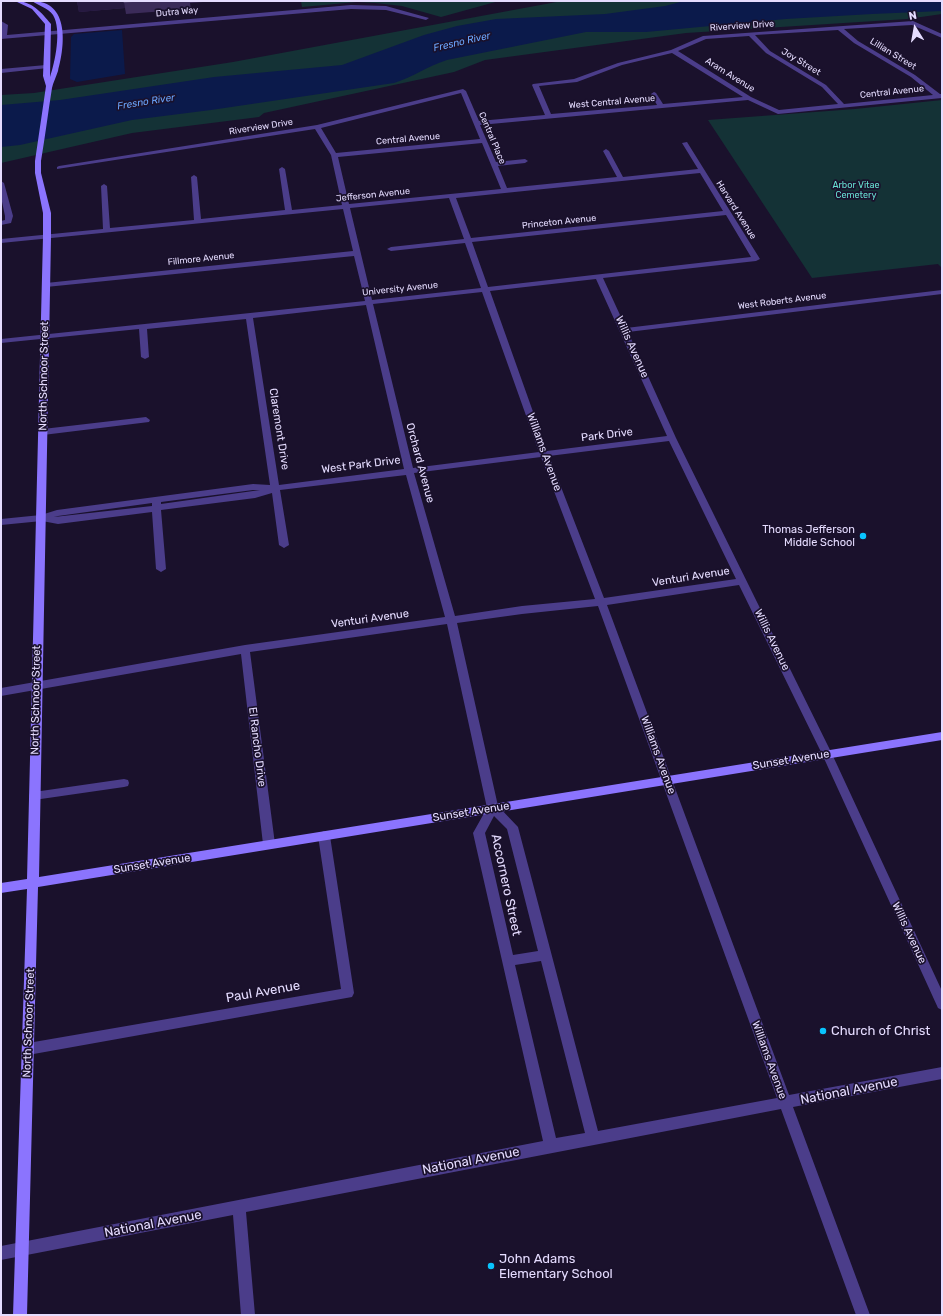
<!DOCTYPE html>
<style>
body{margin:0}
#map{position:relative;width:943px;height:1316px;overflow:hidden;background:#1a112c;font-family:Rubik,sans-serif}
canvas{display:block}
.frame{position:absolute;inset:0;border:2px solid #e5dcff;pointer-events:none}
.north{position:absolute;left:895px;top:8px;width:40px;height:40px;-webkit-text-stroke:3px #1a112c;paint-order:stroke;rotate:349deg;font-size:11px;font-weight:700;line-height:16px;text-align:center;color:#e5dcff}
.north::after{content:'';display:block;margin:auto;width:14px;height:18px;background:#e5dcff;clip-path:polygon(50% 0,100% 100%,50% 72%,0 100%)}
</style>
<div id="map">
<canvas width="943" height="1316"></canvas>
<div class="frame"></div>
<div class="north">N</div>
</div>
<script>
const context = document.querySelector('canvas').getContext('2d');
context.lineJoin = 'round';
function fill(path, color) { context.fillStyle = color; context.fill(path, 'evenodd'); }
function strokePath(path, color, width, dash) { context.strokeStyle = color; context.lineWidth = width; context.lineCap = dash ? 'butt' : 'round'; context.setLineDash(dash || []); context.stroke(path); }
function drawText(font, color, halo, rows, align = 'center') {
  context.font = font + ' Rubik,sans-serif'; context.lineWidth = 3.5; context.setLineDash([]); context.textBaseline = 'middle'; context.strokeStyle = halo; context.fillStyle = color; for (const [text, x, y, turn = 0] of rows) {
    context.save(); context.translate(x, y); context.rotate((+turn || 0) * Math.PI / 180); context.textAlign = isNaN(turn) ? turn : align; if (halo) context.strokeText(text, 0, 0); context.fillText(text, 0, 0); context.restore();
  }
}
fill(new Path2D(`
 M301,1H499L441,17L402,6L375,3L357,2L302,7Z
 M562,1H930L942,6V14L907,19L686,33L485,60L454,72L264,113L259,117L132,133L1,163V95L34,93L233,62Z
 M942,100V268L938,264L812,278L708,120L855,109Z`), '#143236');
fill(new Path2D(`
 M684,1H942V11L872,14L786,19L646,32H586L447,60C428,66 413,77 394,83L211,110L132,120L20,145L1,147V105L60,100L214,77L342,65L424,35L457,26L496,19L605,14L665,6Z
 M122,30L125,74L77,82L70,79L71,37L74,34Z`), '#0b1a4b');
fill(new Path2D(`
 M351,5L386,6L429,18L426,20L386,10L351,9L1,39V21L8,25L7,35Z
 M913,21L942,34V38L912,25L844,29L858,41L915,75L940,94H942V98L778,114L748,100L480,125L496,162L525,159L528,161L525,163L498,166L507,188L617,177L603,151L606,149L609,151L623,177L698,169L682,143L687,142L760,259L756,261L603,278L626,328L942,290V294L628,332L676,438L832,754L942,991V1010L938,1008L822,754L739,585L607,605L789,1095L942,1067V1079L793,1107L870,1315H856L781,1109L246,1212L255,1315H241L233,1215L1,1260V1246L543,1141L473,833L487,808L447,624L250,652L275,844L273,847L269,849L265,847L263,844L241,654L1,696V688L245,645L445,617L406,475L280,490L289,545L284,548L279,545L272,493L255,498L161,510L166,569L161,572L156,569L152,512L58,524L42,521L1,525V519L41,515L57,510L253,484L270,485L246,319L147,329L149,357L145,359L141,357L139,329L1,343V339L365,301L354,256L46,287L42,285L46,283L353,251L343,209L1,243V239L103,229L101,186L104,184L107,186L110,228L194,220L191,177L194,175L197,177L201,219L285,210L279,169L282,167L285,169L292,210L342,205L331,155L315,129L57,169V167L59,166L317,125L463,89L466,91L479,121L545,115L532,85L533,84L574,79L618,63L671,50L703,36ZM838,30L854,43L911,77L933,95L844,104L826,85L770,51L755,35ZM749,36L766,53L822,87L838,104L779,110L751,97L678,51L706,39ZM672,53L743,97L663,104L656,93L654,92L651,94L657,105L551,114L539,86L577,82L622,65ZM461,93L480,139L336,153L321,128ZM482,143L501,189L349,204L338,157ZM700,173L723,211L471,238L456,198ZM449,198L464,239L391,247L387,249L391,251L465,243L481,288L372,300L350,208ZM726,215L751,257L488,287L472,242ZM596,279L667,436L547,451L490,291ZM482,292L539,452L413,468L373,304ZM366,305L404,469L279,485L253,318ZM669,441L736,579L604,598L549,456ZM541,457L595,599L522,606L455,616L414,473ZM253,490H260L161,504V502ZM152,503V506L54,517L58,516ZM598,606L777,1098L598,1131L518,827L498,806L457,623L522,614ZM494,816L507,829L538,951L513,955L485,833ZM541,961L585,1133L556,1138L515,965Z
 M46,65L49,67L48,68L1,73V69Z
 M1,181L4,183L13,216L11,223L1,225V221L5,220V216L1,197Z
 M146,417L150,420L149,422L43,435L39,432L43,429Z
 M124,779L128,780L129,783L128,786L124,787L34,800L30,799L29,796L30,793L34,792Z
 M324,831L328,833L330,836L354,993L352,997L28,1055L24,1053L22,1049L24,1045L28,1043L341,989L318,836L320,833Z`), '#4b3d8a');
fill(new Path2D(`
 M15,1C32,1 41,12 51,24L50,77C55,62 62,30 53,15C48,8 39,6 32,1C70,1 65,46 58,71C56,77 53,83 52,88C48,113 45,137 41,161V173L51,213V237L39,877L942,732V740L38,887L27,1315H13L27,889L1,893V883L27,879L43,237V213L35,173V161L46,86L43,76L45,24L32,9Z`), '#8b74fe');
fill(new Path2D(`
 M77,1H216L190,3L191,9L126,14L125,8L79,12Z`), '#3b2b59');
fill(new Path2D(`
 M77,1H125L124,2L125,8L79,12Z`), '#261940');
const building = new Path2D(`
 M124,1H141L124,2Z`);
fill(building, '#4d3e6b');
strokePath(building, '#655782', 1);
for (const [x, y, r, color] of [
 [863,536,4,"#09c4fe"],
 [823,1031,4,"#09c4fe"],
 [491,1266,4,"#09c4fe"]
]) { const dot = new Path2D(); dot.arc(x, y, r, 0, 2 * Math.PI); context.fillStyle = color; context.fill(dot); strokePath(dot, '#1a112c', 1.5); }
drawText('9px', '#e5dcff', '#1a112c', [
 ["Dutra Way",177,12,-5],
 ["Riverview Drive",742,26,-4],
 ["Lillian Street",893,54,31],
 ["Joy Street",801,62,31],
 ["Aram Avenue",730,75,32],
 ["Central Avenue",892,92,-6],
 ["West Central Avenue",612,102,-5],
 ["Riverview Drive",261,127,-9],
 ["Central Place",492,138,67],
 ["Central Avenue",408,139,-5],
 ["Jefferson Avenue",373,195,-6],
 ["Harvard Avenue",736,210,58],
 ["Princeton Avenue",559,222,-6],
 ["Fillmore Avenue",201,259,-6],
 ["University Avenue",400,289,-6],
 ["West Roberts Avenue",782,301,-7]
]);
drawText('9px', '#67e1d3', '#1a112c', [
 ["Arbor Vitae",856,185],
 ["Cemetery",856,195]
]);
drawText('italic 10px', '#6ba6fe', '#1a112c', [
 ["Fresno River",462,42,-13],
 ["Fresno River",146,102,-9]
]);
drawText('11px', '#e5dcff', '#1a112c', [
 ["Willis Avenue",632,347,66],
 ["North Schnoor Street",44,376,-89],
 ["Claremont Drive",279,429,81],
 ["Park Drive",607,435,-7],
 ["Williams Avenue",544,452,70],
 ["Orchard Avenue",420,463,75],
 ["West Park Drive",361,465,-7],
 ["Venturi Avenue",691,577,-9],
 ["Venturi Avenue",370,619,-8],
 ["Willis Avenue",772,640,64],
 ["North Schnoor Street",36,700,-89],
 ["El Rancho Drive",257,747,83],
 ["Williams Avenue",658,755,70],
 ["Sunset Avenue",791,760,-9],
 ["Sunset Avenue",471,812,-9],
 ["Sunset Avenue",152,864,-9],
 ["Willis Avenue",909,933,65],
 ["North Schnoor Street",29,1023,-88],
 ["Williams Avenue",769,1060,70]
]);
drawText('11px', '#e5dcff', '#1a112c', [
 ["Thomas Jefferson",855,530],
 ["Middle School",855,543]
], 'right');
drawText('13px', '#e5dcff', '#1a112c', [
 ["Accornero Street",506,885,78],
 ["Paul Avenue",263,992,-10],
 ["National Avenue",849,1091,-11],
 ["National Avenue",471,1161,-11],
 ["National Avenue",153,1224,-11]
]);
drawText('13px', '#e5dcff', '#1a112c', [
 ["Church of Christ",831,1031],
 ["John Adams",499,1259],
 ["Elementary School",499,1274]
], 'left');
</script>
